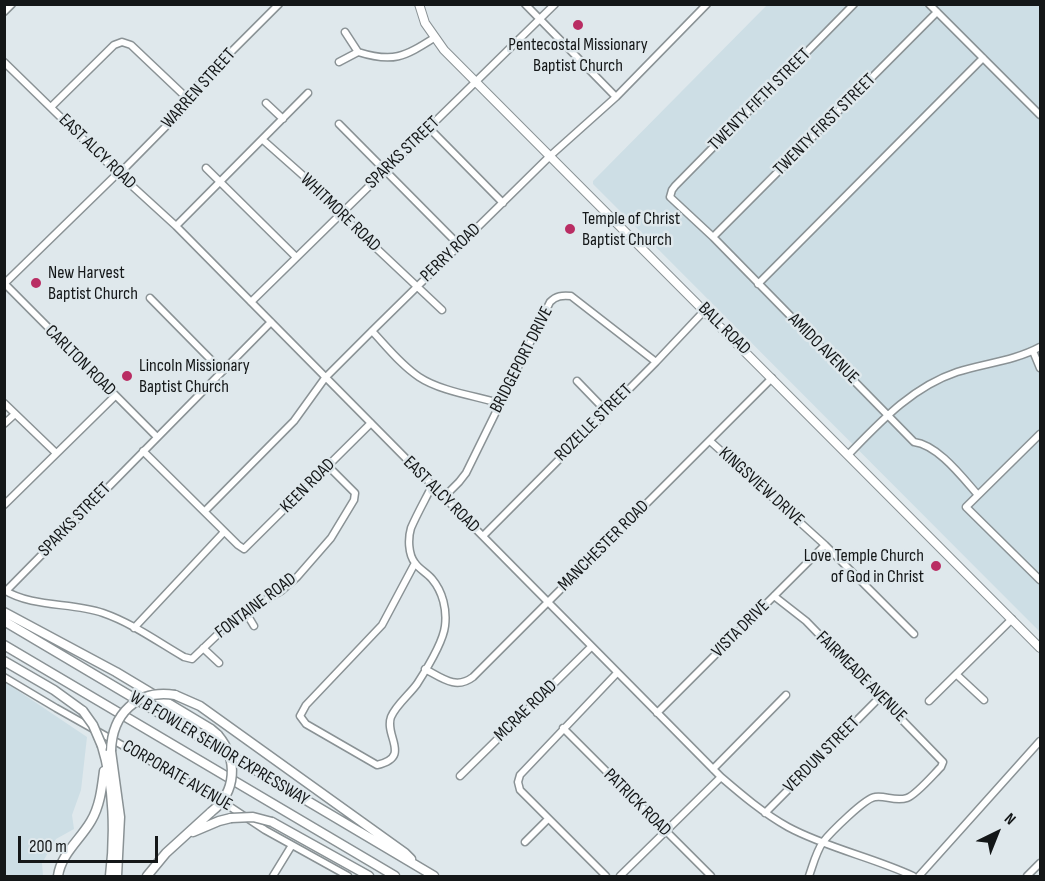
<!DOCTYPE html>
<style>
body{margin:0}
#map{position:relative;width:1045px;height:881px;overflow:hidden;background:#dfe8ec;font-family:"Sofia Sans Condensed",sans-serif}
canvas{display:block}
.frame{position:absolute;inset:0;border:6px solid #141718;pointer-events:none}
.north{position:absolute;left:967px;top:803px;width:60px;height:60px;-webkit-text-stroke:4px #dfe8ec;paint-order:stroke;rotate:43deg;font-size:16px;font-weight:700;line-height:24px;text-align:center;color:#141718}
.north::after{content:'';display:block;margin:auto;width:21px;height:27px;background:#141718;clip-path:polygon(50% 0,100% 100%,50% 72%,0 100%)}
.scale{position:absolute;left:18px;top:836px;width:140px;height:27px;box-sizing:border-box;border:3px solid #141718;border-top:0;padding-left:8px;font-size:18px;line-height:21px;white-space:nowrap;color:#141718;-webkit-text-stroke:4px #dfe8ec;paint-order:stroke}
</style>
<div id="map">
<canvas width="1045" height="881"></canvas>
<div class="frame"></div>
<div class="north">N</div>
<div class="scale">200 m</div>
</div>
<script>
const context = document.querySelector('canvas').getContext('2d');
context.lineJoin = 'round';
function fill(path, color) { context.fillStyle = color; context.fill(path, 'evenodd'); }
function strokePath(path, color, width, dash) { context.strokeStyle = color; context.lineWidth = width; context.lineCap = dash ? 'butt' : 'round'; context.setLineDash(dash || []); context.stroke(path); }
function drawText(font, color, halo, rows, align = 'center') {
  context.font = font + ' "Sofia Sans Condensed",sans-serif'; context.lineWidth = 5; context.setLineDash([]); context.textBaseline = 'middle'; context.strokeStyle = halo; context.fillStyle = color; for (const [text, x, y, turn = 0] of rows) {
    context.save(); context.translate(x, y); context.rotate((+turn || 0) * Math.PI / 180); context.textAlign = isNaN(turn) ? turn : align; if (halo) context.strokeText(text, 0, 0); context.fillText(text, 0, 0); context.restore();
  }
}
fill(new Path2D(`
 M767,5H1040V632L593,184V181Z
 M5,682L87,737L81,790L72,815L74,829L56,839L42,863L43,876H5Z`), '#cddee5');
const minor = new Path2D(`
 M525,4L616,97
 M854,4L675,186L672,190L670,197L713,237L914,442C938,445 962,477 978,495
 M929,4L1040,115
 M4,12L12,4
 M345,32L358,52C393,63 404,57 434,38
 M4,62L119,174L176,226L721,777C742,795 763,813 788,827C827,848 872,857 913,876
 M339,62L358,52
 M266,103L283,119
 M51,107L114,45L122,42L131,45L189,100
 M339,124L460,246
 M429,128L503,203
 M263,140L307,179L340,214L442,310
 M206,168L296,257
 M119,174L185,107L195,88L279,4
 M176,226L308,93
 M713,237L937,12
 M4,284L118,173
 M5,284L157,437
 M758,284L983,58
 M150,298L222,371
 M251,302L555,4
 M372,331C387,347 401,365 419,377C440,391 475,396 499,403
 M1033,351L1040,368
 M577,381L606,411
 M4,403L56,453
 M4,424L15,414
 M1040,434L966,507L1040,580
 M710,441L825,545L914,634
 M143,451L238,545L244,549L371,423
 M848,455C880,422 912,387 957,372C985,363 1014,361 1040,347
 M444,497L459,482L466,473L550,302C556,296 562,295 571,296L656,362
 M4,505L115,396
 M205,511L294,421L325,378L372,331L550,156L616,97L707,4
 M483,536L656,362L705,310
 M415,563L382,625L306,705L300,716L306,724L377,765C412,757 384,736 391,717C396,705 409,695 417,684C426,670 443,643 445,626C447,610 443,592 432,579C427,573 419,569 415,563C408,554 408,538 411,528C417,514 425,500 432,486
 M4,590C33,608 72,602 103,613C132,623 158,642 184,657L192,659L237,616L281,591L297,577L331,538L354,500L355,493L328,466
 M6,591L271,322
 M774,596L806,621L943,762L941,767C933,775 916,795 907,798C895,802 885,795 875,797C865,798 830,833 823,842C816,852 813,865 809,876
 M245,611L254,626
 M134,628L224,532
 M203,648L219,663
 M425,669C442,678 456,690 473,677L772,378
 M957,675L984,700
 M4,677L56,708L223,802L265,830L348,876
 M929,701L1012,619
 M657,713L825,545
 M563,728L711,876
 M713,769L786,695
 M460,776L591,647
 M765,813L880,697
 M525,842L548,819
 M273,876L292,845
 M606,876L520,790L518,782L520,775L617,673
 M620,876L721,777
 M919,876L1040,741
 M1027,876L1040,863`);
const major = new Path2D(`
 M419,4L425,23L444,50L1040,648`);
const highway = new Path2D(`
 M4,612L116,672L211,729L218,735
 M4,621L434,876
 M4,645L395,876
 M4,661L54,690L83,711
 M175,695L200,706L405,853L411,859
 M102,746C114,784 115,837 110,876
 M111,751L120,817L117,876
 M272,822L369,876
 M193,832L219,821L231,818
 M58,876C61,854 80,840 91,821C100,806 102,787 104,771
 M147,876L166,853L211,812`);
strokePath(minor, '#8a9295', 9);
strokePath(major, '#8a9295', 10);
strokePath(highway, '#8a9295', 11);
strokePath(minor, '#fff', 6);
strokePath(major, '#fff', 8);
strokePath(highway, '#fff', 8);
const highwayBridge = new Path2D(`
 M83,711L93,725L102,746
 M111,751C112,714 137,689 175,695
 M211,812C237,792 238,759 218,735
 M231,818L253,817L272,822`);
strokePath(highwayBridge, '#8a9295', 11, []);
strokePath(highwayBridge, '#fff', 8);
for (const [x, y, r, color] of [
 [578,25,6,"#b92d63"],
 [570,229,6,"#b92d63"],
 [36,283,6,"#b92d63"],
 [127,376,6,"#b92d63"],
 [936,566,6,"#b92d63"]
]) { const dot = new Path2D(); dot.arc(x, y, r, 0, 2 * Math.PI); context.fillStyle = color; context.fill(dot); strokePath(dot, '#dfe8ec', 2); }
drawText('18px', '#141718', '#dfe8ec', [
 ["Pentecostal Missionary",578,45,"center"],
 ["Baptist Church",578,66,"center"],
 ["Temple of Christ",582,219],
 ["Baptist Church",582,240],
 ["New Harvest",48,273],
 ["Baptist Church",48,294],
 ["Lincoln Missionary",139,366],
 ["Baptist Church",139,387],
 ["Love Temple Church",924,556,"right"],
 ["of God in Christ",924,577,"right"]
], 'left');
drawText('18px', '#141718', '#dfe8ec', [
 ["WARREN STREET",199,89,-48],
 ["TWENTY FIFTH STREET",760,100,-45],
 ["TWENTY FIRST STREET",825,125,-45],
 ["EAST ALCY ROAD",97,152,44],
 ["SPARKS STREET",403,153,-44],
 ["WHITMORE ROAD",340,213,44],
 ["PERRY ROAD",451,253,-44],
 ["BALL ROAD",724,329,45],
 ["AMIDO AVENUE",823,349,45],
 ["BRIDGEPORT DRIVE",522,360,-63],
 ["CARLTON ROAD",80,361,45],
 ["ROZELLE STREET",594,423,-45],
 ["KEEN ROAD",308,486,-45],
 ["KINGSVIEW DRIVE",761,487,42],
 ["EAST ALCY ROAD",441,495,45],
 ["SPARKS STREET",75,520,-46],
 ["MANCHESTER ROAD",604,546,-45],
 ["FONTAINE ROAD",256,606,-37],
 ["VISTA DRIVE",741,629,-45],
 ["FAIRMEADE AVENUE",861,677,45],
 ["MCRAE ROAD",526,711,-44],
 ["W B FOWLER SENIOR EXPRESSWAY",219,749,31],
 ["VERDUN STREET",822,755,-45],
 ["CORPORATE AVENUE",177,776,30],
 ["PATRICK ROAD",637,803,45]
]);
</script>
